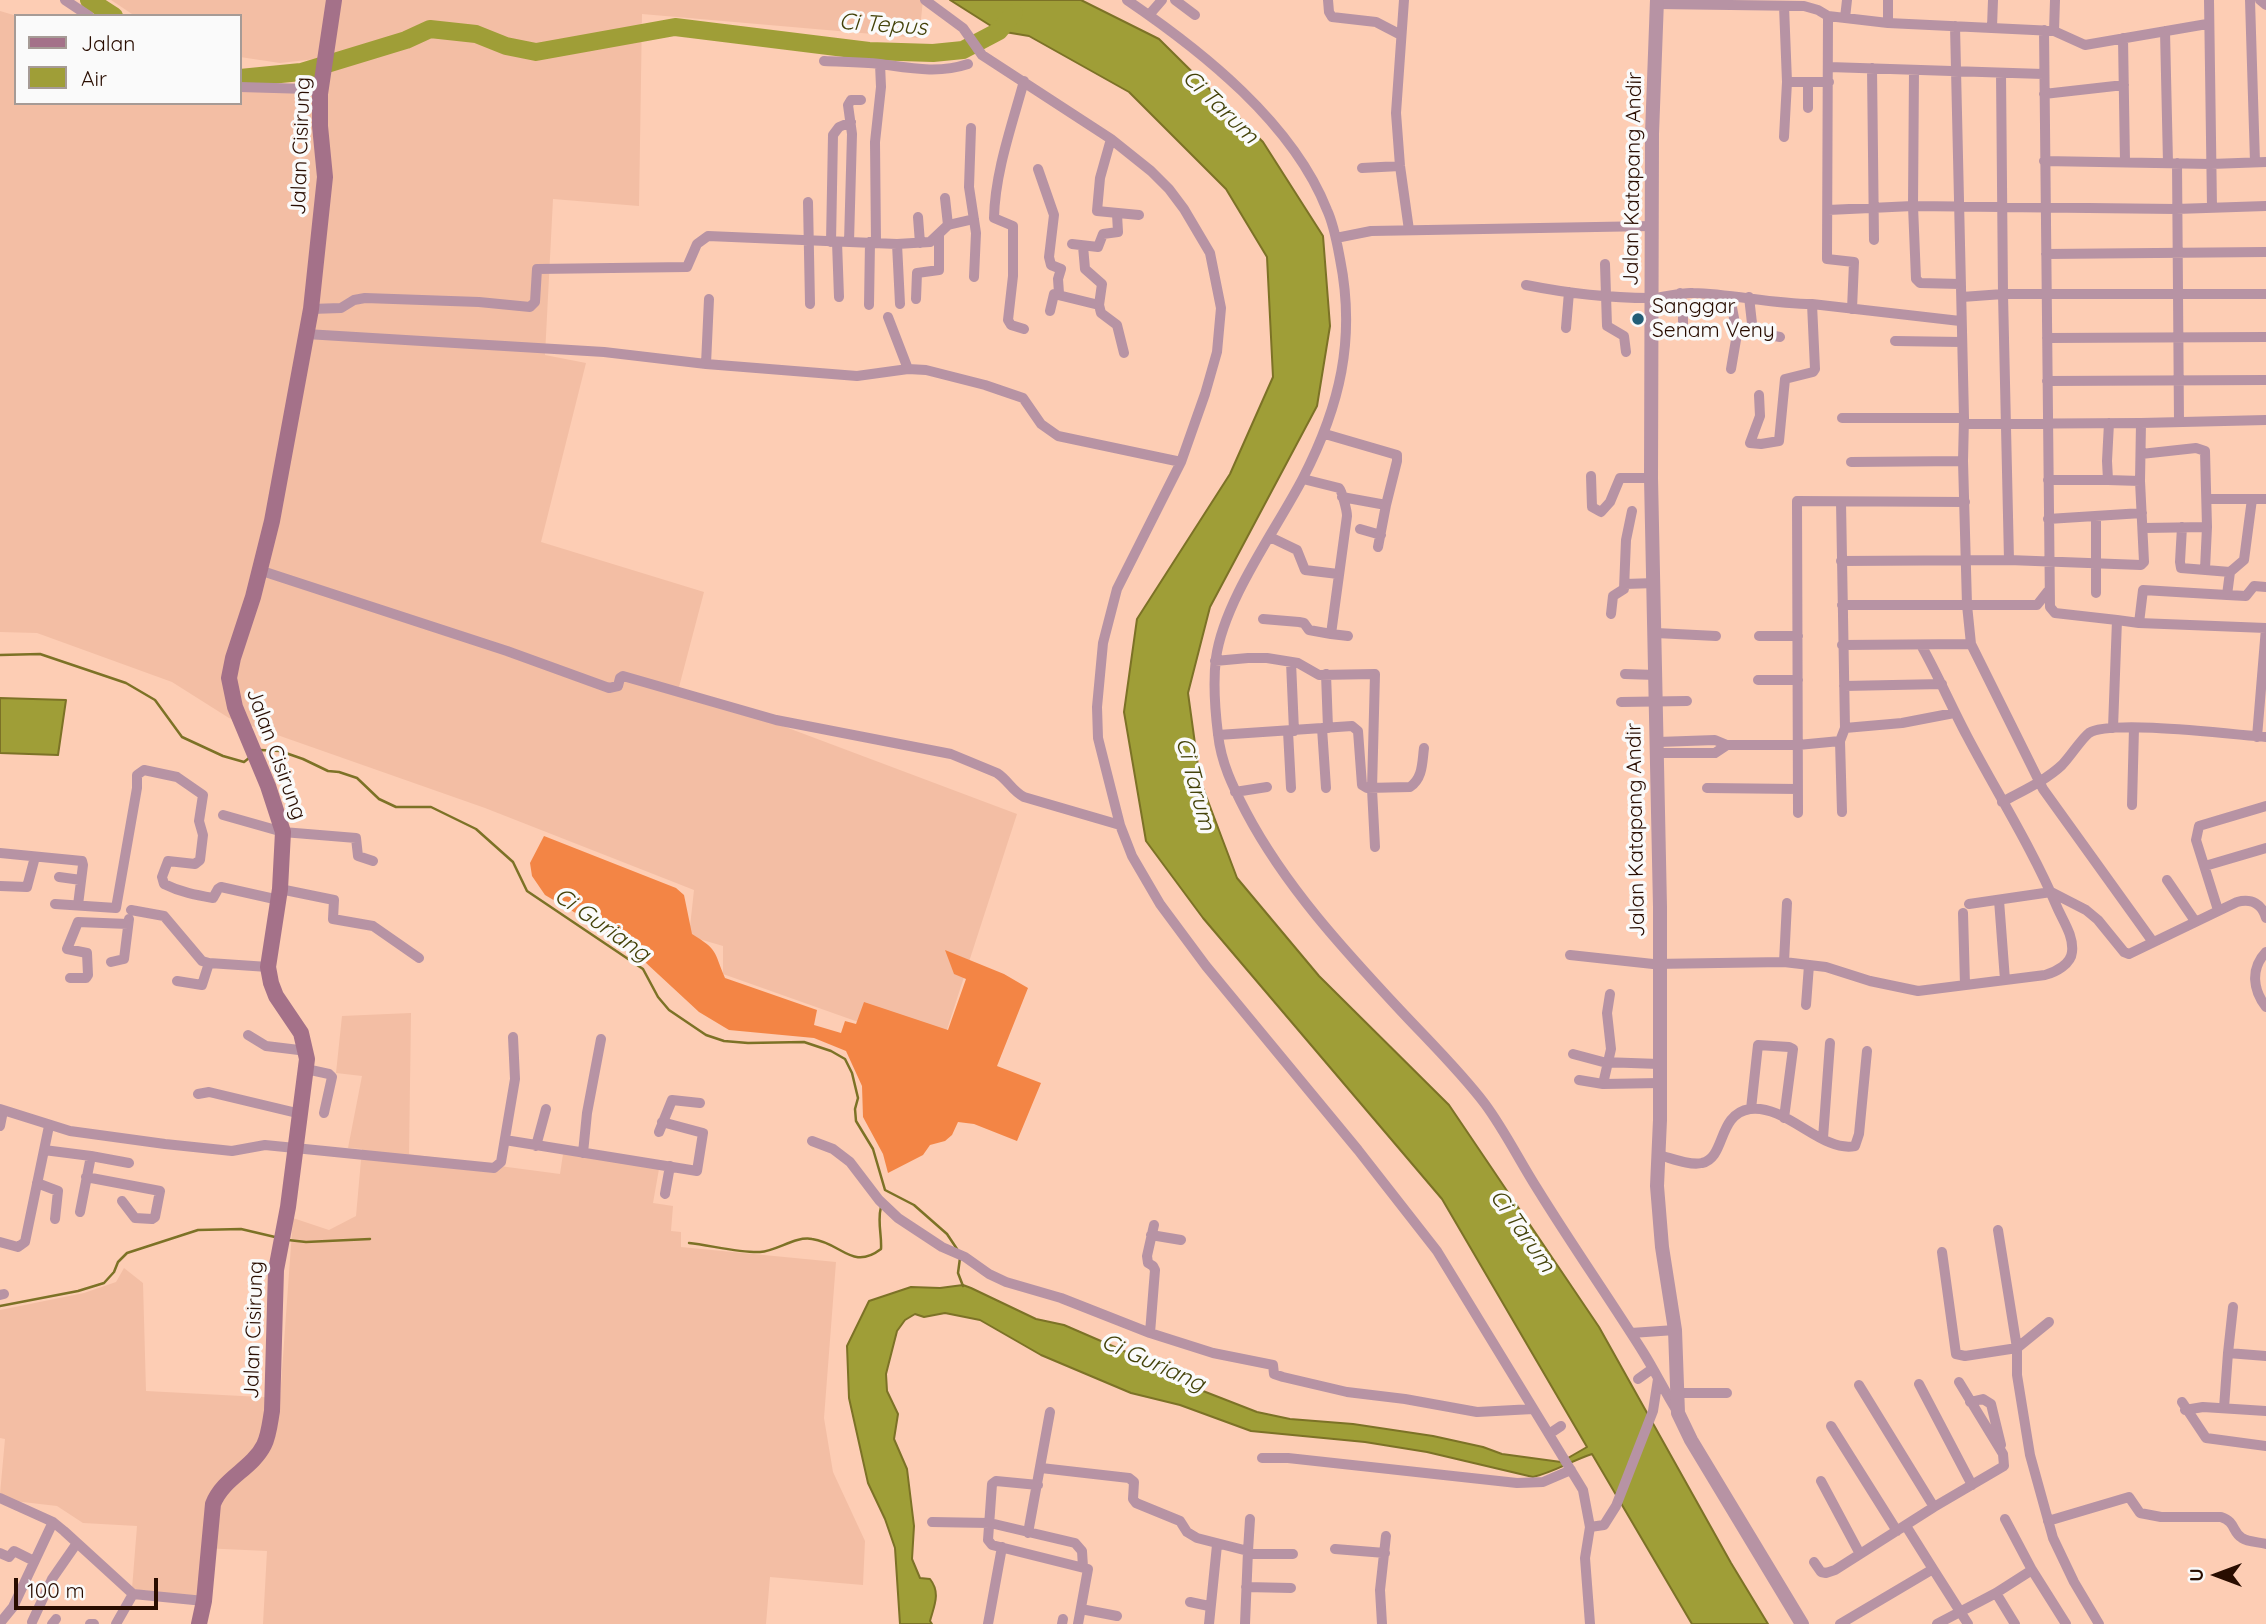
<!DOCTYPE html>
<style>
body{margin:0}
#map{position:relative;width:2266px;height:1624px;overflow:hidden;background:#fdcdb4;font-family:Quicksand,sans-serif}
canvas{display:block}
.legend{position:absolute;left:14px;top:14px;width:228px;height:91px;box-sizing:border-box;background:#fafafa;border:2px solid #a69b96;margin:0;padding:9px 12px;list-style:none;font-size:21px;color:#290d00}
.legend li{display:flex;align-items:center;gap:14px;height:35px}
.legend b{width:35px;border:2px solid #a69b96}
.north{position:absolute;left:2182px;top:1540px;width:70px;height:70px;-webkit-text-stroke:5px #fafafa;paint-order:stroke;rotate:270deg;font-size:19px;font-weight:700;line-height:28px;text-align:center;color:#290d00}
.north::after{content:'';display:block;margin:auto;width:24px;height:32px;background:#290d00;clip-path:polygon(50% 0,100% 100%,50% 72%,0 100%)}
.scale{position:absolute;left:14px;top:1578px;width:144px;height:32px;box-sizing:border-box;border:4px solid #290d00;border-top:0;padding-left:9px;font-size:21px;line-height:24px;white-space:nowrap;color:#290d00;-webkit-text-stroke:5px #fafafa;paint-order:stroke}
</style>
<div id="map">
<canvas width="2266" height="1624"></canvas>
<ul class="legend">
<li><b style="height:9px;background:#a47189"></b>Jalan</li>
<li><b style="height:19px;background:#9f9e37"></b>Air</li>
</ul>
<div class="north">U</div>
<div class="scale">100 m</div>
</div>
<script>
const context = document.querySelector('canvas').getContext('2d');
context.lineJoin = 'round';
function fill(path, color) { context.fillStyle = color; context.fill(path, 'evenodd'); }
function strokePath(path, color, width, dash) { context.strokeStyle = color; context.lineWidth = width; context.lineCap = dash ? 'butt' : 'round'; context.setLineDash(dash || []); context.stroke(path); }
function drawText(font, color, halo, rows, align = 'center') {
  context.font = font + ' Quicksand,sans-serif'; context.lineWidth = 7; context.setLineDash([]); context.textBaseline = 'middle'; context.strokeStyle = halo; context.fillStyle = color; for (const [text, x, y, turn = 0] of rows) {
    context.save(); context.translate(x, y); context.rotate((+turn || 0) * Math.PI / 180); context.textAlign = isNaN(turn) ? turn : align; if (halo) context.strokeText(text, 0, 0); context.fillText(text, 0, 0); context.restore();
  }
}
fill(new Path2D(`
 M111,0H923L919,38L642,14L639,206L553,199L545,355L586,363L541,542L704,592L679,687L1017,814L940,1051L723,974V946L689,936L694,890L485,808L229,718L172,682L37,633L0,632V11L17,16L16,103H240V90L261,92L315,83L316,59L280,63L240,57V16H135Z
 M411,1013L409,1154L560,1174L563,1154L659,1169L653,1203L673,1206L671,1231L681,1232V1247L836,1262L824,1418L833,1472L865,1541L863,1585L770,1577L766,1624H263L267,1551L201,1548L199,1597L132,1589L137,1526L83,1523L57,1506L14,1501L0,1494L5,1439L0,1438V1310L84,1293L116,1282L124,1268L143,1283L146,1391L280,1398L293,1218L329,1230L356,1216L362,1149L348,1148L362,1076L336,1073L342,1016Z`), '#f3bea4');
fill(new Path2D(`
 M544,836L676,888L684,895L692,934C719,951 713,950 725,978L817,1010L814,1025L841,1033L845,1021L856,1024L864,1002L948,1030L966,979L954,974L945,950L1004,974L1028,988L997,1066L1041,1083L1017,1141L974,1124L958,1122L952,1135L945,1141L930,1145L923,1155L888,1173L883,1154L863,1117L862,1086L846,1051L814,1038L729,1030L699,1012L645,962L596,925L545,895L532,876L530,863Z`), '#f38545');
const water = new Path2D(`
 M950,0H1081L1159,39L1263,142L1323,236L1330,326L1317,406L1210,607L1188,693L1200,780L1237,878L1319,976L1449,1105L1599,1327L1731,1563L1768,1624H1692L1592,1454C1571,1461 1554,1472 1533,1477L1427,1452L1365,1442L1251,1431L1180,1405L1131,1393L1041,1355L980,1320L945,1313L924,1317L915,1314L905,1320L897,1331L886,1374L887,1391L898,1414L894,1439L907,1469L914,1526L912,1559L920,1578L930,1579C941,1593 934,1606 930,1621L932,1624H900L895,1548L885,1519L868,1483L849,1398L847,1346L869,1301L911,1287L940,1288L963,1285L971,1288L1036,1319L1064,1325L1161,1367L1167,1377L1257,1412L1290,1419L1353,1424L1433,1436L1483,1447L1502,1454L1561,1462L1587,1447L1442,1199L1203,918L1146,841L1124,712L1137,619L1230,474L1273,377L1267,257L1226,189L1129,92L1029,36L999,31Z
 M0,698L66,700L58,755L0,753Z`);
fill(water, '#9f9e37');
strokePath(water, '#7c7226', 2);
strokePath(new Path2D(`
 M0,655L40,654L126,683L155,700L182,737L223,756L244,762L249,758
 M260,750L280,751L303,759L328,771L339,772L357,778L379,799L396,807H431L476,829L513,862L527,891L643,969L658,997L669,1010L706,1035L724,1041L748,1043L804,1042L831,1051L845,1059L852,1073L858,1098L855,1109L856,1121L873,1149L885,1190L914,1205L947,1234L957,1249
 M288,1240L306,1242L370,1239
 M689,1243C709,1245 740,1253 760,1252C777,1251 795,1236 812,1239C842,1243 852,1271 881,1249C882,1235 877,1221 881,1207
 M960,1258L958,1273L963,1286
 M0,1306L78,1291L104,1283L114,1272L118,1262L127,1253L198,1230L241,1229L275,1237`), '#7c7226', 2.5);
strokePath(new Path2D(`
 M89,0L114,16
 M240,78L301,72L406,40L430,29L476,34L506,46L536,52L675,27L869,51L933,53L963,50L999,31L1014,13`), '#9f9e37', 18);
strokePath(new Path2D(`
 M65,0L89,16
 M925,0L963,28L982,55L1111,139L1151,171L1169,189L1184,209L1210,253L1221,308L1217,352L1205,394L1181,462L1117,589L1103,643L1097,707L1098,738L1120,825L1132,856L1160,904L1206,966L1358,1150L1437,1251L1583,1490L1590,1527L1585,1558L1590,1624
 M1127,0C1202,51 1293,123 1327,210C1334,225 1337,243 1340,259C1356,339 1340,406 1303,478C1276,530 1224,600 1216,658C1213,682 1215,710 1218,734C1221,763 1233,787 1246,812C1285,886 1344,950 1401,1011C1429,1041 1460,1071 1485,1104C1505,1131 1520,1162 1538,1190C1572,1245 1609,1298 1643,1352C1655,1371 1665,1392 1677,1411
 M1175,0L1195,15
 M1328,0L1329,12L1332,17L1376,22L1401,35
 M1404,0L1396,113L1400,166L1409,230
 M2209,0L2212,207
 M2250,0L2255,162
 M2260,0L2266,5
 M1657,4L1804,6L1818,10L1828,16L1888,23L2054,31L2085,45L2207,24
 M1784,6L1787,82L1784,137
 M1149,15L1162,0
 M1828,16L1827,259L1854,262L1852,309
 M1845,18L1847,0
 M1888,23V0
 M1955,26L1964,418L1963,461L1967,605L1971,644L2043,789L2153,942
 M1992,27L1993,0
 M2044,30L2050,607L2055,613L2117,620
 M2054,31L2055,0
 M2165,31L2168,163
 M2123,38L2125,162
 M824,61C843,62 861,62 880,64C910,68 938,74 968,64
 M1829,67L2043,74
 M1872,68L1874,240
 M1914,70L1913,206L1916,279L1920,283L1960,284
 M2001,73L2003,294L2009,560
 M1024,81C1012,125 995,172 994,218L1013,226V276L1008,320L1011,325L1024,329
 M1787,82H1829
 M1808,83V108
 M240,87L308,89L320,94
 M2044,94L2124,85
 M971,128L969,187L976,233L974,277
 M1111,139L1100,178L1097,211L1139,215
 M2044,161L2211,164L2266,162
 M2177,163L2179,422
 M1362,168L1400,166
 M1038,169L1054,215L1049,257L1051,265L1061,269L1058,279L1059,293
 M808,202L810,304
 M1828,210L1913,206L2176,209L2266,206
 M918,217L920,243
 M948,225L974,219
 M1336,238L1371,231L1652,226
 M831,242L833,135L839,127L851,122
 M837,242L839,297
 M849,242L852,134L848,105L851,100H861
 M876,242L875,142L881,87L880,64
 M897,244L900,304
 M1072,244L1098,247L1103,234L1118,232L1117,214
 M2046,254L2266,252
 M1605,264L1607,326L1624,336L1626,352
 M1526,285C1566,293 1610,298 1650,298C1665,298 1679,292 1693,293C1733,294 1772,304 1812,304L1815,369L1813,372L1785,379L1779,441L1761,444L1750,443L1760,416L1759,395
 M1680,293L1683,306V330
 M1730,297L1737,334L1731,369
 M1749,297L1753,332L1780,337
 M1962,297L2003,294H2266
 M916,299L917,273L939,270V234
 M1812,304L1960,321
 M869,305L870,242
 M1099,305L1101,313L1117,325L1124,353
 M311,309L341,308L354,300L365,298L479,302L530,307L535,302L537,269L687,267L697,244L708,236L897,244L930,242L948,225L945,198
 M1050,311L1054,294L1099,305L1102,284L1085,269L1083,246
 M888,317L908,369
 M1566,328L1569,292
 M306,334L604,352L706,364L857,376L908,369L926,370L985,385L1023,398L1041,424L1058,436L1181,462
 M2047,338L2266,337
 M1895,341L1961,342
 M706,364L709,299
 M2047,381L2266,380
 M1842,418H1964
 M2109,423L2107,461L2108,480L2140,481
 M1964,424L2141,423L2266,420
 M1325,434L1397,455V461L1386,505
 M2141,454L2196,448L2205,451L2207,527L2205,569
 M1851,462L1963,461
 M1591,476L1592,507L1601,512L1610,502L1620,478H1651
 M1303,479L1339,488C1342,491 1347,511 1347,516L1331,634L1348,636
 M2048,480H2108
 M1342,497L1386,505L1378,547
 M2207,499H2266
 M1841,502L1845,728L1840,741L1842,812
 M2096,516V593
 M2048,519L2142,513
 M2182,527L2180,562L2181,568L2230,572L2244,560L2252,499
 M2144,528L2207,527
 M1360,529L1381,535
 M1270,537L1297,550L1305,570L1338,574
 M1841,561L2009,560L2141,565L2144,562L2140,481L2141,423
 M259,570L507,651L609,688L618,686L620,678L623,676L776,720L951,754L997,773C1008,780 1012,791 1024,797L1120,825
 M1625,584L1655,583
 M2227,595L2246,596L2254,586L2266,587
 M1842,605H2037L2048,591
 M1611,614L1613,596L1624,589L1626,540L1632,511
 M1263,619L1299,622L1304,623L1309,630L1331,634
 M2139,623L2143,590L2227,595L2230,572
 M1656,633L1716,636
 M1759,636H1798
 M1842,645L1971,644
 M1215,661L1248,658H1267L1298,663L1319,675L1375,674L1372,789L1375,847
 M1291,662L1294,731
 M1326,674L1328,728
 M1625,674L1656,675
 M1758,680H1798
 M1844,686L1942,684
 M1621,702L1687,701
 M1322,728L1326,788
 M1845,728L1902,723L1954,713
 M2113,728L2117,620L2139,623L2266,628
 M1288,731L1291,788
 M1218,735L1352,726L1358,731L1362,785L1367,788L1410,787C1423,778 1422,763 1424,748
 M2257,737L2266,628
 M1658,742L1715,740L1727,745H1798L1840,741
 M1658,753H1715L1727,745
 M1707,788L1798,789
 M1235,792L1267,787
 M2002,802C2022,791 2045,781 2062,765C2070,757 2082,738 2089,733C2110,719 2236,735 2266,737
 M2132,805L2134,728
 M1798,813L1797,501L1965,502
 M223,815L283,832L356,838L358,856L373,861
 M0,853L82,861L83,865L78,905
 M2205,866L2266,848
 M59,877L81,880
 M2167,880L2195,921
 M0,886L27,887L35,857
 M280,889L334,900L333,919L373,926L419,958
 M1999,900L2005,980
 M55,904L116,908L137,788V775L144,770L177,777L203,795L199,821L203,835L200,860L195,864L168,861L162,877L164,884C180,892 196,895 213,898L218,889L221,887L279,900
 M1969,904L2051,892L2086,910L2098,920L2124,952L2129,954L2237,902C2252,898 2262,904 2266,918
 M131,910L164,916L202,961L209,963
 M2218,910L2196,840L2199,826L2266,806
 M1963,913L1965,985
 M2266,952C2250,969 2253,990 2266,1007
 M1570,955L1653,964L1784,962L1826,967L1870,981L1918,991L2045,975C2056,972 2071,964 2072,952C2074,936 2063,921 2057,907C2032,848 1997,793 1967,736C1951,706 1938,675 1921,645
 M111,962L124,959L129,919
 M1784,962L1787,903
 M70,978H86L88,975L87,953L67,949L78,922L128,924
 M177,981L202,985L209,963L268,967
 M1610,994L1607,1013L1611,1049L1603,1084L1660,1083
 M1806,1005L1809,965
 M248,1035L266,1046L307,1051
 M1573,1054L1603,1062L1659,1064
 M306,1069L329,1074L332,1077L324,1113
 M1579,1080L1603,1084
 M198,1094L209,1092L301,1114
 M0,1109L70,1131L165,1144L232,1151L265,1145L494,1168L501,1162L515,1079L513,1037
 M1751,1109L1758,1045L1789,1047L1793,1049L1784,1118
 M0,1126L3,1111
 M659,1132L672,1100L700,1103
 M1823,1138L1830,1043
 M505,1140L697,1171L703,1133L662,1122
 M812,1141L833,1149L850,1162L879,1200L898,1218L942,1247L965,1257L989,1274L1006,1282L1061,1298L1150,1333L1213,1353L1273,1365L1274,1374L1283,1377L1347,1392L1405,1399L1477,1412L1533,1409
 M536,1146L546,1109
 M44,1150L91,1156L80,1212
 M583,1153L587,1113L601,1039
 M1659,1155C1671,1158 1690,1166 1702,1163C1726,1158 1717,1114 1750,1109C1786,1104 1822,1153 1855,1146L1859,1134L1867,1051
 M91,1156L129,1163
 M86,1177L160,1191L155,1217L152,1219L135,1218L122,1201
 M37,1183L58,1191L55,1219
 M665,1194L670,1166
 M1998,1230L2017,1348V1375L2030,1455L2053,1538L2074,1582L2099,1624
 M1151,1235L1181,1240
 M0,1242L18,1247L25,1242L49,1126
 M1942,1252L1956,1354L1965,1356L2017,1348L2049,1322
 M0,1295L4,1294
 M1150,1333L1155,1270L1153,1266L1148,1263L1147,1256L1154,1225
 M1631,1333L1675,1330
 M2228,1353L2233,1307
 M1638,1379L1652,1369
 M1919,1384L1972,1485
 M1859,1385L1934,1507
 M1677,1393H1727
 M1970,1402L1983,1399L1991,1404L2001,1445
 M2182,1402L2206,1438L2266,1446
 M2224,1408L2228,1353L2266,1356
 M2185,1410L2203,1407L2266,1411
 M1831,1426L1897,1531
 M1549,1434L1561,1426
 M1262,1458H1288L1517,1483L1543,1482L1571,1470
 M1041,1468L1129,1478L1134,1482L1133,1499L1136,1503L1180,1521L1187,1532L1197,1538L1248,1551L1245,1624
 M1821,1481L1860,1554
 M1038,1485L996,1481L992,1484L988,1540L992,1545L1088,1569L1078,1624
 M0,1498L53,1522L64,1531L133,1594L204,1601
 M2005,1519L2032,1570L2066,1624
 M2048,1521L2129,1497L2140,1513L2161,1517H2221C2236,1522 2232,1532 2242,1538C2248,1542 2259,1542 2266,1544
 M932,1522L990,1523L1075,1543L1082,1551L1083,1567
 M1906,1526L1933,1569
 M1590,1527L1604,1525L1616,1506L1653,1411L1658,1379
 M1028,1533L1050,1412
 M1335,1549L1385,1553
 M1248,1551L1250,1519
 M0,1553L9,1557L14,1551L34,1561
 M1248,1554H1293
 M1814,1562L1821,1572L1826,1573L1835,1570L1934,1507L2004,1466L2003,1454L1959,1382
 M1246,1587L1291,1588
 M1996,1593L2015,1624
 M1190,1602L1209,1606
 M1081,1609L1117,1616
 M32,1622L52,1579L77,1543
 M0,1623L13,1607L53,1522
 M52,1624L56,1619
 M90,1624H94
 M116,1624L133,1594
 M988,1624L1002,1547
 M1062,1624L1063,1619
 M1209,1624L1217,1545
 M1382,1624L1380,1590L1386,1536
 M1840,1624L1933,1569L1968,1624
 M1937,1624L1996,1593L2032,1570`), '#b793a4', 10);
strokePath(new Path2D(`
 M1657,0L1652,134L1651,478L1660,907V1120L1657,1186L1662,1247L1675,1330L1678,1413L1691,1440L1802,1624`), '#b793a4', 14);
strokePath(new Path2D(`
 M199,1624L204,1601L213,1504C223,1478 252,1469 264,1445C269,1435 270,1422 272,1411L276,1270L288,1207L307,1059L301,1033L276,996L271,983L268,967L280,889L283,832L268,786L235,707L229,678L233,658L253,597L272,521L311,309L325,177L320,126V94L334,0`), '#a47189', 16);
for (const [x, y, r, color] of [
 [1638,319,7,"#235e77"]
]) { const dot = new Path2D(); dot.arc(x, y, r, 0, 2 * Math.PI); context.fillStyle = color; context.fill(dot); strokePath(dot, '#fafafa', 2.5); }
drawText('21px', '#290d00', '#fafafa', [
 ["Jalan Cisirung",301,146,-88],
 ["Jalan Katapang Andir",1633,179,-89],
 ["Jalan Cisirung",276,754,70],
 ["Jalan Katapang Andir",1636,830,-91],
 ["Jalan Cisirung",254,1330,-88]
]);
drawText('21px', '#290d00', '#fafafa', [
 ["Sanggar",1652,307],
 ["Senam Veny",1652,331]
], 'left');
drawText('italic 23px', '#434209', '#fafafa', [
 ["Ci Tepus",883,25,4],
 ["Ci Tarum",1220,107,44],
 ["Ci Tarum",1195,784,75],
 ["Ci Guriang",602,925,35],
 ["Ci Tarum",1522,1231,55],
 ["Ci Guriang",1153,1363,24]
]);
</script>
